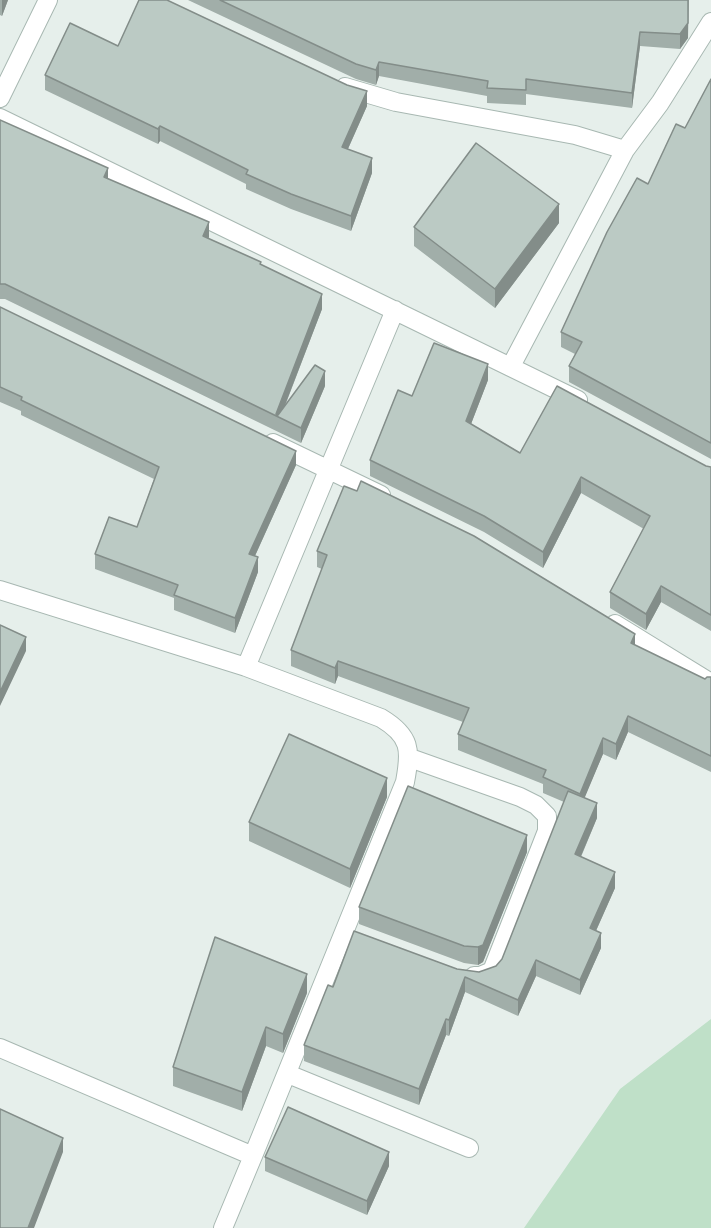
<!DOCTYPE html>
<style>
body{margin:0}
canvas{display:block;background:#e6efeb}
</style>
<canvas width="711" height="1228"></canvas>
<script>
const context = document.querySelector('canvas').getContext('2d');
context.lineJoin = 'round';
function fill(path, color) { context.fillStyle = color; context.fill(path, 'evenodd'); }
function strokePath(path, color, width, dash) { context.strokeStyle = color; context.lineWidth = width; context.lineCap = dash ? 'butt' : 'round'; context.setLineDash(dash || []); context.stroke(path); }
fill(new Path2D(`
 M711,1019V1228H524L620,1089Z`), '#bfe0c8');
const minor = new Path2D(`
 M345,87L396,102L575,135L625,150
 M0,98L48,0
 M0,118L578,400
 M511,366L625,150L660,103L711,22
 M273,443L381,495
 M0,590L246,667
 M615,624L711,683
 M410,758L520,797L536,805L547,816V831L492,971L480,976H474
 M0,1048L253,1156L405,782C411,750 411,736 381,718L246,667L395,310
 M288,1074L469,1148
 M223,1228L253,1156`);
strokePath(minor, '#a8b8b2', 20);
strokePath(minor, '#fff', 18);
fill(new Path2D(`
 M0,0H8L2,16L0,15Z
 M188,0H689L688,38L680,49L640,46L632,108L526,94V105L487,103V96L379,76L376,85L356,79Z
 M118,46L367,106L348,149L372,173L351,231L291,209L246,189V184L160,141L158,144L45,90V75Z
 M711,79V459L569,382V366L575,354L561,347V332L648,184L685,128Z
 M0,120L108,179L209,237L208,238L261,265L322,309L285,406L325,386L301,443L5,299H0Z
 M559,223L495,308L414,246V227Z
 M0,307L296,465L255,556L258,572L235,633L174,610V598L95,569V554L137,527L154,479L21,415V411L0,402Z
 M488,380L471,424L520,453L711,467V631L661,602L646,630L610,608V592L644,529L581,493L543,568L484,532L370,476V460L412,396Z
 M317,551L635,645L705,679L711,677V772L628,732L616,760L603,754L584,798L597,818L581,857L615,888L596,931L601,948L580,995L536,976L518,1016L465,992L449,1036L446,1035L419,1105L304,1061V1045L333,987L457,969L479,972L496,966L502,959L564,802L543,793V784L458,750V734L463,722L338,676L335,684L291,666V650L322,569L317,567Z
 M387,797L350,888L249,841V822Z
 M527,852L483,962L478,965L464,963L359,924V907Z
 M307,993L283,1053L266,1046L242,1111L173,1086V1067Z
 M265,1157L389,1166L367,1215L265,1171Z`), '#a1aea9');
fill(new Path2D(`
 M2,0H8L2,16Z
 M688,0V38L680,49V34Z
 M640,32V46L632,108V93Z
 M379,62V76L376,85V70Z
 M367,91V106L342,162V147Z
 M160,126V141L158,144V129Z
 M372,158V173L351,231V216Z
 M108,168V183L104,177Z
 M559,204V223L495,308V289Z
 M209,222V237L203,251V236Z
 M322,294V309L280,418L276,414Z
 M488,364V380L466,437V421Z
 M325,371V386L301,443V428Z
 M296,451V465L249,569V554Z
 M581,477V493L543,568V552Z
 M258,557V572L235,633V618Z
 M661,586V602L646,630V614Z
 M635,634V650L631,643Z
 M26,637V651L0,706V692Z
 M338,661V676L335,684V668Z
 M628,716V732L616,760V744Z
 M603,738V754L580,809V794Z
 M387,778V797L350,888V869Z
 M597,803V818L575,870V854Z
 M527,835V852L483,962L478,965V947Z
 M615,872V888L590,944V928Z
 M601,933V948L580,995V980Z
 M536,960V976L518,1016V1000Z
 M307,974V993L283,1053V1034Z
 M465,977V992L449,1036V1020Z
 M446,1019V1035L419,1105V1089Z
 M266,1027V1046L242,1111V1092Z
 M63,1138V1152L34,1228H28Z
 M389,1152V1166L367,1215V1201Z`), '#838d89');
const building = new Path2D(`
 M139,0H167L347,85L367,91L342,147L372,158L351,216L291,194L246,174L248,170L160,126L158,129L45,75L70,23L118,46Z
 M220,0H688V23L680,34L640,32L632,93L526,79V90L487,88L488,81L379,62L376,70L356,64Z
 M711,79V443L569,366L582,342L561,332L607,232L637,178L648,184L676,124L685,128Z
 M0,120L108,168L104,177L209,222L203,236L261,262L260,264L322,294L276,414L278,415L315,365L325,371L301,428L5,284H0Z
 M476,143L559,204L495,289L414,227Z
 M0,307L296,451L249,554L258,557L235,618L174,595L178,585L95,554L109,517L137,527L159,467L21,400L22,397L0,387Z
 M434,343L488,364L466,421L520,453L557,386L706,466L711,467V615L661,586L646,614L610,592L650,516L581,477L543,552L484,516L370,460L398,390L412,396Z
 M361,481L474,536L635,634L631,643L705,679L707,677H711V756L628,716L616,744L603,738L580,794L543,777L546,770L458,734L469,708L338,661L335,668L291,650L327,555L317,551L344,486L357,491Z
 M0,625L26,637L0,692Z
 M289,734L387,778L350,869L249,822Z
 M408,786L527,835L483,945L478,947L464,946L359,907Z
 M568,791L597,803L575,854L615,872L590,928L601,933L580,980L536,960L518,1000L465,977L449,1020L446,1019L419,1089L304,1045L328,985L333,987L354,931L457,969L479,972L496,966L502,959Z
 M215,937L307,974L283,1034L266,1027L242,1092L173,1067Z
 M288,1107L389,1152L367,1201L265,1157Z
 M0,1109L63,1138L28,1228H0Z`);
fill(building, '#bbcac4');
strokePath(building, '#838d89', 1.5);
</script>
